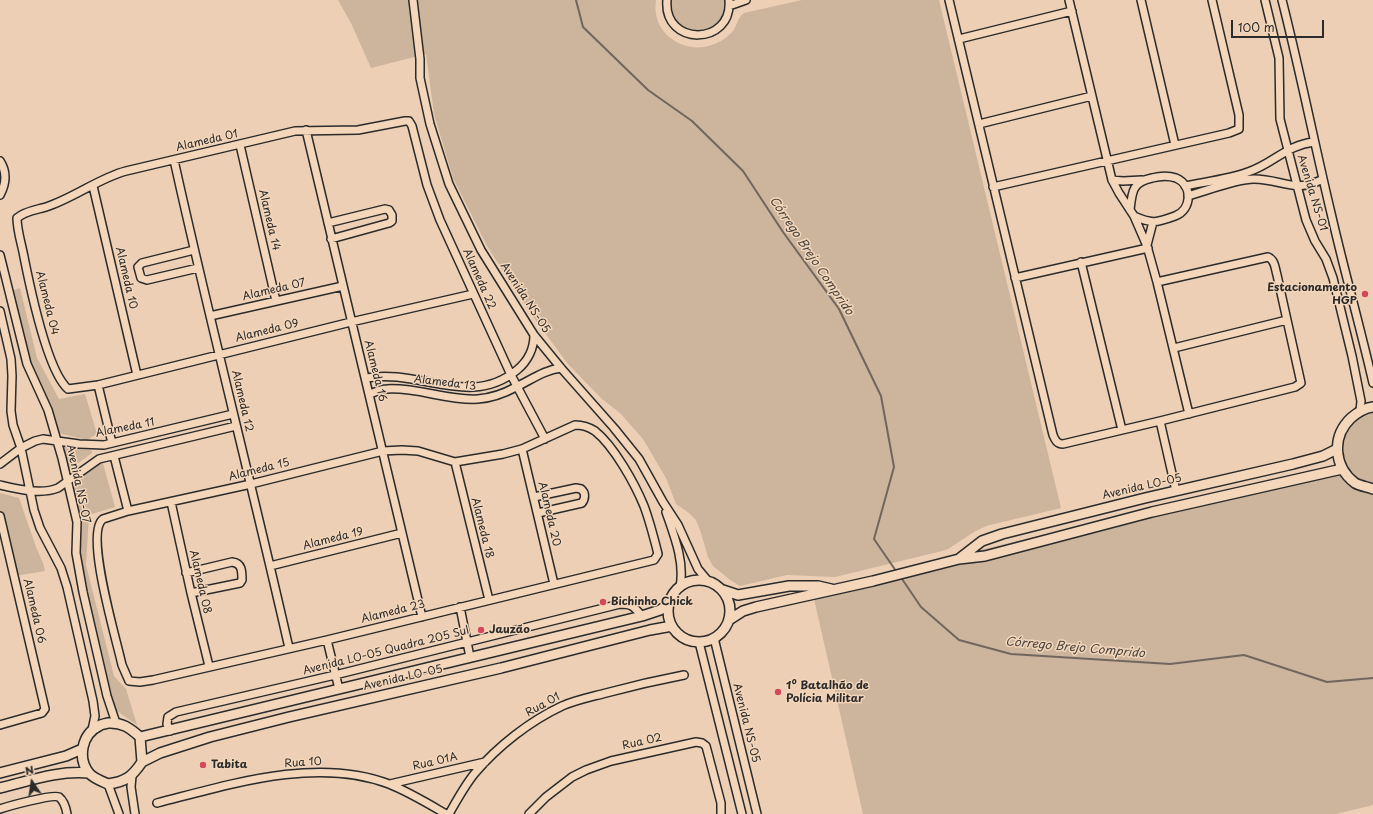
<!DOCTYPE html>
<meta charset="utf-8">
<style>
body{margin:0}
#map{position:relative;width:1373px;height:814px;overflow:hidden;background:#eccfb4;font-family:"Playpen Sans",sans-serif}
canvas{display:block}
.north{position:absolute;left:12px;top:762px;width:40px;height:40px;-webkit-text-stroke:3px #f4d6ba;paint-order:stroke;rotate:347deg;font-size:11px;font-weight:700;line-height:16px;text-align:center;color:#2b2b2b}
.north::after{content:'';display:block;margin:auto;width:14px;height:18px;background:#2b2b2b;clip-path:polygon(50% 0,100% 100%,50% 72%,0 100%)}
.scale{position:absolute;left:1231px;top:20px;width:93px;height:18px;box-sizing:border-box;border:2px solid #2b2b2b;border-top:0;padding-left:5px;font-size:12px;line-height:14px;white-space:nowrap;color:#2b2b2b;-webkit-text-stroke:3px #f4d6ba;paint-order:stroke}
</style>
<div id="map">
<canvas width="1373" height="814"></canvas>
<div class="north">N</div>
<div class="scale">100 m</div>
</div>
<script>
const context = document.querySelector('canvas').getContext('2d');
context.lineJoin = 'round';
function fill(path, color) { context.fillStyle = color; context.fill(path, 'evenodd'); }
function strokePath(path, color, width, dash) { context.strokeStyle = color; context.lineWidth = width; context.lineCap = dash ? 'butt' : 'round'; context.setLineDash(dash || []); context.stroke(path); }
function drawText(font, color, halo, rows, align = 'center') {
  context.font = font + ' "Playpen Sans",sans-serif'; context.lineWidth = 3; context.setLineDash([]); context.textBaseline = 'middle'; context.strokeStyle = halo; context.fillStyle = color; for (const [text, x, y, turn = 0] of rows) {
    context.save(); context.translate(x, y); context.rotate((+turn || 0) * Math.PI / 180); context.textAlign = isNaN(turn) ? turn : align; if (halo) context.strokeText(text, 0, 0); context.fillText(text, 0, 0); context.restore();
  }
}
fill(new Path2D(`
 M338,0H656C650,37 691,59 721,41C725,38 730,35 733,31C737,25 738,17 744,13L802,0H939L1061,508L986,526L974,532L948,549L942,551L835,577L787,575L740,586L729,579L713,566L708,557L701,533L696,520L689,513L676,504L666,478L643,439L620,413L602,399L568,364L531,314L487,246L453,178L434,114L426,54L371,68L351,23Z
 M671,0H724C726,43 667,41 671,0Z
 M20,288L37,358L59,399L85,394L97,434L87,440L54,432L44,391L32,375L8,292Z
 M1373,413V484C1344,480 1334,442 1354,423C1359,418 1366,415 1373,413Z
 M59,448L91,450L92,453L65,473Z
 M102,460L115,507L89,515L86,565L114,676L126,689L137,725L111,707L78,578L76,525L71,483Z
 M1323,468L1342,469L1356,484L1373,489V805L1336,814H863L812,590Z
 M0,493L19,498L36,547L43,563L45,571L15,576L0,524Z`), '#ccb49d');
strokePath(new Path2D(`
 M576,0L583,27L648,90L692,121L743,171L783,232L839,309L881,396L894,467L874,539L896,571
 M900,576L921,607L959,640L1011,654L1170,664L1244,655L1327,682L1373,678`), '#71665d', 2);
const minor = new Path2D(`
 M413,0L420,59V78L430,124L449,184L481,250L534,335L561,368L614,428L639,459L663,502L678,525L698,569L708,581
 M667,0C663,47 733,46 729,0
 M949,0L1053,435C1055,440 1057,444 1063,444L1160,421L1295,387L1301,383L1277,275C1275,268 1275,260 1268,257L1157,282
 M1069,0L1112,180L1119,193L1134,216L1147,246L1157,282L1189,414
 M1141,0L1175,145
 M1265,0L1279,58L1280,119L1306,220L1315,241L1326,259L1333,278L1352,356L1361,401L1360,411
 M1282,0C1300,71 1314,142 1331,213C1344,270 1360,326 1373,383
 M729,6L746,0
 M959,39L1072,11
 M979,124L1092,96
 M306,130L422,617
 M240,145L276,301
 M174,160C210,323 252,485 289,648
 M0,161C7,172 6,184 0,195
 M1112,180L1123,181L1142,180
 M93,186L137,375
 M1185,186C1204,182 1230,179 1248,172C1273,164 1286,145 1314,142
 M993,187L1229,133L1239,129V115L1212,0
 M1188,196C1206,191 1236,179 1254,179C1282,179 1294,194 1323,179
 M1130,210C1132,192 1132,182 1152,178C1160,176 1167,175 1176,178C1193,185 1192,210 1175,216C1156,223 1152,224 1134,216
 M328,223L385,209L389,210L392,215V221L389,223L331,239
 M1147,245L1153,222
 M194,250L142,263L138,267L141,278L147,280L198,268
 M0,255L27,364L48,410L62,458L77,522L76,553L83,592L107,696L116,723
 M1081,262L1122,430
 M1015,278L1148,248
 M473,294L351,322L98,385L68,389C47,371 30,287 24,257C22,245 17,231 17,218C25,211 36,210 46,207C74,198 99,178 126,171L295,131L358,130L405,121H409L412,126L427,185L440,220L511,375L545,439
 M0,311L11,359L12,376L11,411L13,425L21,448L34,510L40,528L61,568L67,587L93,701L95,716L92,730
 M210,316L343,286
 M1174,348L1287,320
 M366,378C419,368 470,409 517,370C528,361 534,348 534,335
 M98,385L112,443
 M370,394C375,392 381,389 387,389C418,387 447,401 478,399C491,398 505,393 516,387C531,380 544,370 561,368
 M1160,421L1176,491
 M575,425C583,425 589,427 595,431C614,446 635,484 644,506C650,522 654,538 658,554L654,560L327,640L153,680L140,682L129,681L122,665C117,641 84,533 103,519L128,511L251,484L383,451L402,450L418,451L455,462L503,454L522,449Z
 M522,449L554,584
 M114,456L128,511
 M455,462L489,600
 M0,464L21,448L35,441L43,439L79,444L104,445L233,414
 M0,485C17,489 41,495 58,488L99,459L236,426
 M534,497L576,488L581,489C586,493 585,499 582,503L538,513
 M171,502L191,593L209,666
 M666,512C674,535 685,562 680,587
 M0,516L45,709L42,713L0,725
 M270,566L402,533
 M186,573L232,562C242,563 242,571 242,580L240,583L191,593
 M460,607L470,657
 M714,638L757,814
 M327,640L339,689
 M699,642L742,814
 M170,731L167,724L168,717L176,712L335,675L620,604C633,604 634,607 642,616
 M132,776L131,787L135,814
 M108,784L119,814
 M390,784L485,762
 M157,803C228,785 317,756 389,784C409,792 427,803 446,814
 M0,809C9,806 52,794 59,797C64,801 66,808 67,814
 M449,814C457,800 465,785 475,773C498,746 530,721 562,706C576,700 591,697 606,693C632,686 658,680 684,675
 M529,814L546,797L572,777L586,770L611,761L696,742L702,743L706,746L721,803V814`);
const major = new Path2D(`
 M1373,407C1364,408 1358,412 1351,418C1331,437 1334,467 1355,483C1360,486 1368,487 1373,489
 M960,558L982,541L1002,534L1145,498L1293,464L1323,456L1337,449
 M668 611a31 31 0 1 1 62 0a31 31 0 1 1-62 0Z
 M723,590L738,595L789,586H818L831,589
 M729,620L743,611L756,607L873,581L959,559L985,556L1152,512L1342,469
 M108,723C122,722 130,728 140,737L142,762C132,777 125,782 108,784C101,781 93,778 89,773C77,758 82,734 99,726C101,724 105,724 108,723Z
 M140,737L642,616L660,610L669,604
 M142,762L160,753L210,737L289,717L501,668L650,630L672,626
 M0,773L66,756L82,749
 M0,788C29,781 59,770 89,773`);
strokePath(minor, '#2b2b2b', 10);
strokePath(major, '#2b2b2b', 12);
strokePath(minor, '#f4d6ba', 7);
strokePath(major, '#f4d6ba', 9);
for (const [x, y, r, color] of [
 [1365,294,4,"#d1495b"],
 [603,602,4,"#d1495b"],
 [481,630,4,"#d1495b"],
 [778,692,4,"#d1495b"],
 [203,765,4,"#d1495b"]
]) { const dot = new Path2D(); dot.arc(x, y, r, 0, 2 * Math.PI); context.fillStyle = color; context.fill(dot); strokePath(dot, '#f4d6ba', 1.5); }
drawText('11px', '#2b2b2b', '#f4d6ba', [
 ["Alameda 01",207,141,-13],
 ["Avenida NS-01",1312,193,73],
 ["Alameda 14",269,220,77],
 ["Alameda 10",126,278,77],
 ["Alameda 22",479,279,66],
 ["Alameda 07",274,290,-13],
 ["Avenida NS-05",525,298,57],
 ["Alameda 04",47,303,76],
 ["Alameda 09",267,331,-14],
 ["Alameda 16",375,371,76],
 ["Alameda 13",445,383,7],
 ["Alameda 12",242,401,77],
 ["Alameda 11",125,428,-11],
 ["Alameda 15",259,470,-14],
 ["Avenida NS-07",78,484,78],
 ["Avenida LO-05",1142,487,-13],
 ["Alameda 20",549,514,77],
 ["Alameda 18",482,528,76],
 ["Alameda 19",333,539,-14],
 ["Alameda 08",200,582,77],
 ["Alameda 06",34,611,77],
 ["Alameda 23",393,612,-14],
 ["Avenida LO-05 Quadra 205 Sul",386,651,-14],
 ["Avenida LO-05",403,678,-13],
 ["Rua 01",543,705,-29],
 ["Avenida NS-05",746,723,76],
 ["Rua 02",642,742,-13],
 ["Rua 01A",435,762,-13],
 ["Rua 10",303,763,-4]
]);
drawText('bold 11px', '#2b2b2b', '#f4d6ba', [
 ["Estacionamento",1357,288,"right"],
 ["HGP",1357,301,"right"],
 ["Bichinho Chick",611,602],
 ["Jauzão",489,630],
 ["1º Batalhão de",786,686],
 ["Polícia Militar",786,699],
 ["Tabita",211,765]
], 'left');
drawText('italic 12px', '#484440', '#f4d6ba', [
 ["Córrego Brejo Comprido",811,256,56],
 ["Córrego Brejo Comprido",1075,648,5]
]);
</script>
